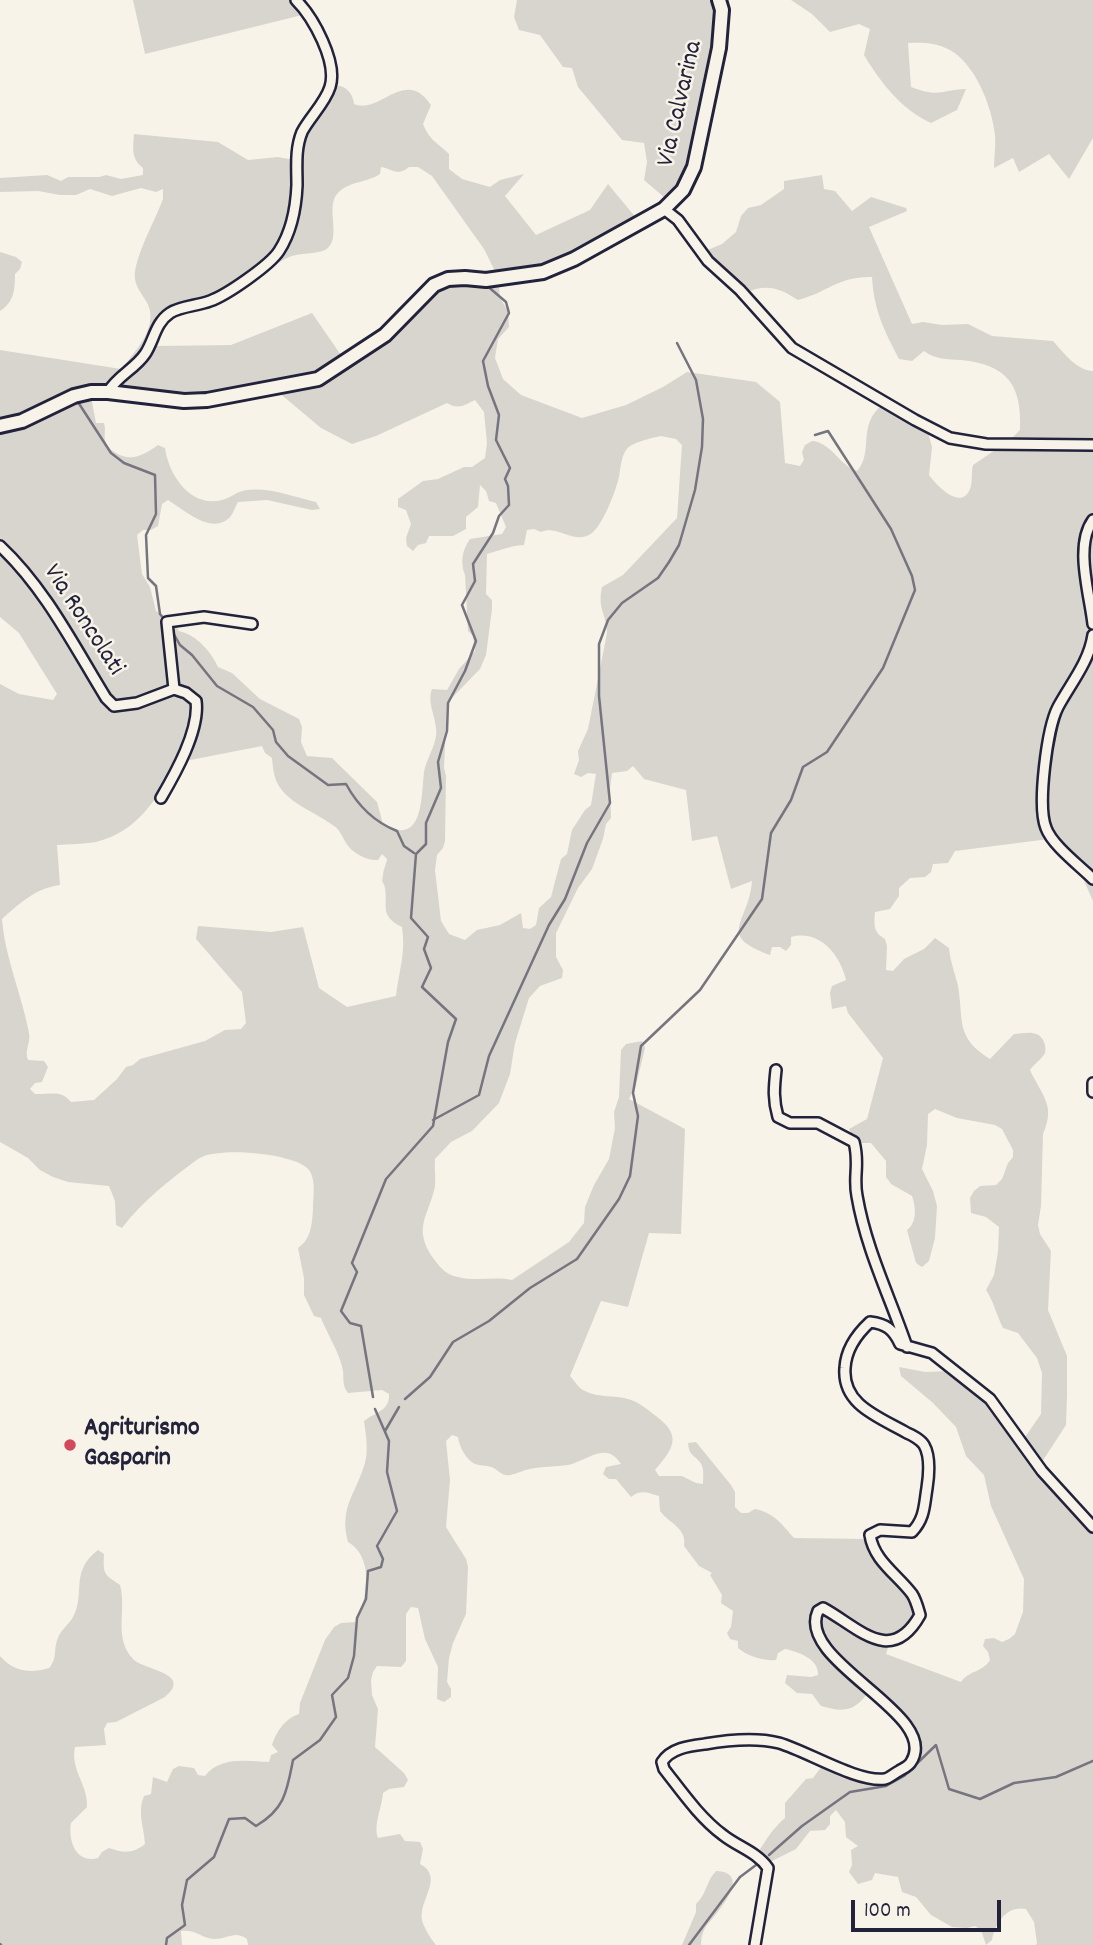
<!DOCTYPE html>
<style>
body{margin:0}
#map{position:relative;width:1093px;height:1945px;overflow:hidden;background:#f7f3e8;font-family:Dekko,sans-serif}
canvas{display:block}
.scale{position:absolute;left:851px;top:1900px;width:150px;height:32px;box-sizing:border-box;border:4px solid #22223b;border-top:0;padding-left:9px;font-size:21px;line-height:24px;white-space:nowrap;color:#22223b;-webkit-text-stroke:5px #f7f3e8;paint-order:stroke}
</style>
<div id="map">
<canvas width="1093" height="1945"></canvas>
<div class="scale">100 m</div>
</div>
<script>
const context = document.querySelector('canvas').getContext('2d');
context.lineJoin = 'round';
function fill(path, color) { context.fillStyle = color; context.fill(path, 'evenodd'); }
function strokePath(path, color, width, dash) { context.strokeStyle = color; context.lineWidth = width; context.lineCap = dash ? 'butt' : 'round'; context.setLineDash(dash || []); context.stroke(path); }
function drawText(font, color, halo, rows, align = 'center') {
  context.font = font + ' Dekko,sans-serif'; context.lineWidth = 5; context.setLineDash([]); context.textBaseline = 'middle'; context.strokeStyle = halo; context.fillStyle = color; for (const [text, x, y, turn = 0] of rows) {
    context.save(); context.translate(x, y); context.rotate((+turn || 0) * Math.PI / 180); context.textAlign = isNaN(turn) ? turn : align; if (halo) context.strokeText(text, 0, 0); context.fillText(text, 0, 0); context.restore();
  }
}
fill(new Path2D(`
 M133,0H297L310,13L145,54Z
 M517,0H719L702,142L672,204L644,180L647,162L644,143L622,140L578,87L572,68L563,67L540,35L519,30L514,17Z
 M791,0H1093V138L1069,179L1049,154L1019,172L1013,158L994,168C994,157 996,146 995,135C992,107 976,65 950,50C937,43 923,42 908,43L911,87C940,98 940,90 966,89L957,110L931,123C901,109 881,83 864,55L870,29L859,24L830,32L812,14Z
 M335,85C346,86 353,93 354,104C380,115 405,66 431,105L423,124C430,141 437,142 449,154V169L462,179L490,187L500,180L524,174L505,196L536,235L590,210L608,184L637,219L550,268L498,276L500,298L508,311L509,327L498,339L495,358L503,379L521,395L582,418L626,405L663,387L687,372L756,382L780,402L785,463L800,466L804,460L802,452L805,445L812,441C832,443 839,465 857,471C874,453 857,426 881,406L895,405L925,422L932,447L929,475C937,486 961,511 970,489C973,482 971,472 973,465L1010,440L1020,430C1022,384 1007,365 961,360C947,359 936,360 924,351L912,361L899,359C884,330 874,311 872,277C839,276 828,292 798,300C780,288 766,283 745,293L703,252L722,244L736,232L741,216L748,208L761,205L784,189V181L822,175L824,189L835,191L852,211L871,197L906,208L907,211L869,227L912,324L923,322L942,325L968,324L992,336L1053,341C1064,353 1076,370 1093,371V901L1081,874L1049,839L955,851L948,863L933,864L931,872L925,877L910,878L899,888V896L890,909L875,912C874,925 873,932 885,939L887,946L886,970L893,971L904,959L924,949L935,938L949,948C950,961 955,973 958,986C964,1022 955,1037 990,1059L1014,1034C1025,1033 1039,1029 1044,1042C1045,1044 1046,1050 1045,1053C1042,1059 1034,1064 1030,1070C1042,1096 1056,1105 1043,1134L1041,1206L1038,1225L1040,1234L1051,1251L1048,1310L1067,1356V1395L1066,1425L1038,1468C1059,1486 1085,1502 1093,1529V1945H1036L1037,1943L1034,1922L1026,1909C1007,1905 995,1923 992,1940L986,1945L981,1930L975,1926L967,1928L952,1927L931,1915L916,1897L902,1892L898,1877L875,1873L872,1880L858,1884L849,1872L852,1865L851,1850L858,1846L846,1837L845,1822L836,1810L830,1816V1824L825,1830L810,1831L796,1849L766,1864L757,1854C766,1840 773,1828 785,1818V1803L806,1779L813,1778L825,1762L882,1778L903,1769L919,1741L870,1690C855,1711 846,1713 821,1706L812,1694L797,1693L785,1683L787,1675L811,1677L818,1675C819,1659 799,1652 785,1649L778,1653L776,1660C763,1661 747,1656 738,1648V1641L730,1639L727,1633L731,1627L733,1611L721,1603L722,1595L710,1575L712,1573L699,1566L684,1546C687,1528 670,1524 660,1511L659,1496C648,1493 641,1489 631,1497L616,1479H609L603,1474L606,1467L621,1464C606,1440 587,1461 568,1465C556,1467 543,1466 530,1469C523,1470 517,1474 510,1475C502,1477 498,1469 491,1467C486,1465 480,1466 475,1464C466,1460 459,1446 458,1437L452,1435L446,1441L450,1480L446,1527L466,1559L468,1567L466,1614L453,1643L449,1658L447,1682L451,1689V1697L444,1702L437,1699L438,1667L425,1639L418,1608L411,1607L406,1614V1661L401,1667L377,1666L373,1672L371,1680L372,1695L378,1709L375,1747L404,1773L408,1780L404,1787L389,1789L383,1793C382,1808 373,1825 378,1838L400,1834L405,1841L420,1842L423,1849L420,1864C445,1877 418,1901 422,1920C424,1928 431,1939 436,1945H248L247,1939C235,1930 228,1939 214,1939C200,1938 197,1929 181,1931L182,1945H0V1656C13,1671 29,1674 49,1668C58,1658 53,1649 58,1638C61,1629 70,1624 74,1615C85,1593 70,1571 98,1550L104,1554C103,1575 104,1574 120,1585C127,1611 113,1637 133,1659C143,1670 194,1673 165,1697L116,1722L107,1723L104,1729L106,1745L75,1747C70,1770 88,1784 87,1807L71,1823C68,1841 76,1864 98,1858L102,1852L109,1848C123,1853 133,1854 145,1844C144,1826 137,1813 144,1796L151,1794L153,1777L167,1782L173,1769L179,1766L194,1768L198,1775L205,1776C220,1756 247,1761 269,1762L271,1755L278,1752L272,1745C276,1732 285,1718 299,1714L300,1703L325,1640L334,1627L341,1623L356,1622C367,1599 375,1558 348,1542C339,1508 355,1495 364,1466C369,1453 366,1435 364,1421C375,1412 390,1411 389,1394L382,1390L348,1393C342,1385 344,1380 343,1371C340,1353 328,1336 321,1318L314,1316L304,1295V1278L298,1248C311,1239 312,1225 313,1209C313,1197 317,1177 307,1168C292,1153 215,1146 198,1159C171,1179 143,1200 122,1228L116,1225L115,1201L109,1186L68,1182L53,1177L40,1170L28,1158L0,1142V684L19,694L53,700L57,694L19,633L0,617V350L121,369C135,352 161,325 146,301C139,289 132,283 136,266C141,245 155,220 163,199V189L156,192L141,188L112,196L90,189L76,195H60L38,191L0,192V178L47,175L61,181L68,177H99L106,175L121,179L143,175V168C131,159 133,148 134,134L218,142L248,160L278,157L299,161L307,131L322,114ZM381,167C393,169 397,177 409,167H418L432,176L484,249L497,275L434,284L388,334L345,361L312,313L231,345L157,346C159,339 161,327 166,321C172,314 197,310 206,306C216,303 227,298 236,293C254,283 269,266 289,257C298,253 317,254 325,250C343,240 325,208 337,194C348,181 367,183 380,174ZM271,386L321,428L352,444L376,436L447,403C458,410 465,405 475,400L484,412L487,443L485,458L472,467H464L438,479L423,481L398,499V507L406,510L411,524L406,538L407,546L413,551L418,545L426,543L429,536H453L466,529V517L478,507L480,485L486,491L489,501L496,503L506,527L502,534L470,539C462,550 460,563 465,575L468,631L473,636L475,651L459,669L447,690L432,689C426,703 438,720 436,736C434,749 426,760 424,772C421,796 424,848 383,824L377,802L332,758L307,756L301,742L302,727L299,719L260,699L232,673L218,667C211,652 197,635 179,631L175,625L156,611L150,587L142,574L137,535L143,530H151L158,526L162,504L168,500C183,509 212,536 230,517C233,514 235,507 238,502L267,500L312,510L320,509L316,502C295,497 269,487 247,490C237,491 231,498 222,500C191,508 169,476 165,448L158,445C144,455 132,462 116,453C111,450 106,447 105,440C104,434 106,430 104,423H96L90,391L219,397ZM661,436L676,439L682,445L677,518L623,575L602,587C597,609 607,615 607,633L588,729L578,751L579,760L574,774L581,777L588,773L596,774L591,805L585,810L572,830L567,854L561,859L551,897L539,908L536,925L530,929L523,928L521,913L500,925L477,930L465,940L449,934L441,921L435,870L437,855L443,848L445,841L446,776L444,768L447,703L480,669L486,655L492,609V600L486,594L487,554C502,550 508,546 524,545L527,530L534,529L541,532C557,524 575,546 592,533C603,524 614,495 618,481C621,471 620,453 630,446C639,441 650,438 661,436ZM262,746L265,753L272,758C273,769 274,780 281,789C294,806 317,813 334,826C340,830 342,836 346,843C352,853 367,861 378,860L382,854L387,859C386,865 383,870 383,876C381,885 383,879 385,888C388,906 379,916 402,927C406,954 399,970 396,996L347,1007L319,988L303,927L271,932L198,926L196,939L242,992L246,1023L241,1029L225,1030L205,1041L140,1059L133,1065L126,1067L117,1079L94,1100L71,1102C61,1089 49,1095 35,1094L30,1089L35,1083L42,1082L48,1067L44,1061L28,1060C24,1050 31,1043 29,1033C22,995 5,958 2,919C20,903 36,888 60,885L57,845C69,844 83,844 96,842C137,832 158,799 175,763ZM633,766L644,779L686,790L692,841L717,836L731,889L752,881C749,923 715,935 770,955L772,947H780L786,951L791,945V937C820,929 840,955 846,980L832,986L830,993L832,1009L846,1006L848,1013L883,1058L867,1119L849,1129L856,1143H871L886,1161V1177L891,1184L912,1196C916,1207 917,1223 907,1230L916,1263L922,1267L929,1261L935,1238L937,1206L933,1191L922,1169L927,1145L928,1114L935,1109L957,1118L995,1125L1002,1129L1013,1150V1157L1008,1163L1002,1179L996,1185L980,1186L974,1191L970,1198L971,1213L986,1217L999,1227L998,1252L994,1275L986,1290C994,1302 996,1314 1003,1328L1018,1333L1037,1358L1042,1373L1041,1414L1023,1440L980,1390L958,1382L949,1371L925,1372L899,1367L901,1376L933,1403L956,1427L966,1456L984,1475L991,1506L1024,1579L1023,1612L1015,1634L1009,1639L1002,1642L994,1638L985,1639L983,1646L988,1652L990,1660C983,1672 968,1671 961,1682L886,1654L891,1638L917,1624L919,1608L869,1539L794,1538C782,1524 774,1513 755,1509L748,1513H741L735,1507V1492L731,1485L696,1442L688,1443C689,1454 692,1454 699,1461C705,1467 703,1477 703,1484L696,1483L682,1476H659L655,1470C673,1449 683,1436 656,1416C648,1410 639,1402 628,1399C614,1395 599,1398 585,1391C579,1389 575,1381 570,1376L601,1301L628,1307L649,1233L681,1234L685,1129L629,1099L636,1085L645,1048L642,1041L626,1044L621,1050L619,1097L614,1112L615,1128L609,1159L594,1185L585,1207L584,1223L569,1242L512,1280C494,1276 476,1282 458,1277C446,1275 440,1267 433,1258C412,1227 429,1216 435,1186C436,1177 434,1168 435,1159L451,1142L472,1131L499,1103L510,1074L515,1043L529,998L540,986L562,978L563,970L556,957V933L578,888L592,869L603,839L606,824L611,818L610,788L612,773L627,771Z
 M0,252L16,257L22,262L20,269L15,274C15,290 14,302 0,311Z
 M716,1871C756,1873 713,1917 705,1928C702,1934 701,1939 701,1945H682L696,1912V1904C707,1894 706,1881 716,1871Z`), '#d8d5cf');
strokePath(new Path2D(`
 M76,399L111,453L124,463L155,475L156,514L146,535L148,578L156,586L160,614L164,619
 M172,631L180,645L192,655L217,686L253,707L273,730L276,742L288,756L328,785L346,784C358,806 374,822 397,831L404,846L414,853
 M433,1120L479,1095L489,1056L549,925L565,899L587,843L610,803L599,696V644L608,620L622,603L658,578L669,562L679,545L695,490L702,447L703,419L696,380L677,343
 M373,1397L361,1326L350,1323L341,1311L357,1272L352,1263L386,1179L433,1126L448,1042L456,1019L422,987L431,968L424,949L428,937L411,918L416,854L426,844V823L441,788L438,762L447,731L448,703L465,671L476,641L462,605L475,581L473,564L493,533L499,516L509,505L508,486L505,479L510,468L496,440L499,415L488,386L483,361L509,313L506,302L485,284
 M405,1399L430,1377L453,1342L489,1321L530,1288L577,1259L619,1199L630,1176L638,1116L633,1093L641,1046L700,990L762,899L771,833L791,800L803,767L827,752L883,668L915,590L912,576L891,529L828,431L815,435
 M385,1431L399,1407
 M769,1855L802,1826L850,1792L886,1786L904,1776L936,1745L949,1789L980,1799L1014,1783L1056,1777L1093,1761
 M0,1944L1,1945
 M166,1945L167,1938L185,1925L182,1905L187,1880L214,1857L229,1819L245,1818L256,1826C285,1809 287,1791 293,1760L320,1740L336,1717L332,1695L348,1678L354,1656L357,1618L366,1599L368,1571L381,1567L383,1559L377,1546L397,1511L387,1472L389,1441L375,1409
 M689,1945L740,1877L756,1865`), '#76747f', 2.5);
const street = new Path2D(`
 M664,209L678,220L708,261L740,290L792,348L915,420L950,438L986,444L1093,445
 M108,392C117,376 135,369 145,354C154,341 155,323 170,313C181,306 197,306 210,301C227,295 270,265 279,251C292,231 296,209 297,185C297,167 295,149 302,132C310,117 325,103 330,87C338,62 313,17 296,0
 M1093,520C1074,546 1090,595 1093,624
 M0,546C45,588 74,646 106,698L114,706L137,703L174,689
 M1093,635C1089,662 1071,683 1058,707C1047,728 1037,806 1046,828C1052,845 1080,866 1093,879
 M161,798C175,774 200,730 196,701L186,693L174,689L167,622L204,617L252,624
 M776,1070C774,1088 773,1100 778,1117L790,1123H818L854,1142C860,1164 853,1176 857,1196C866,1249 890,1297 907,1347
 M1093,1083V1092
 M755,1945L768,1868C757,1852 738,1847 723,1835C700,1818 682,1792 664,1769L662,1762C671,1748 689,1746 705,1744C728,1740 755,1737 779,1743C807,1751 858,1783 885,1779C889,1778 895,1773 899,1771C904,1768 909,1766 911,1762C942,1714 795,1662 818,1611L823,1608C858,1627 891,1667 920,1615C918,1608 916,1600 912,1594C897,1574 874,1561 870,1535L880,1530L912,1532C925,1518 924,1506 927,1488C929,1475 931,1457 924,1445C921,1440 912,1435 907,1433C879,1417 842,1405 845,1368C846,1349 857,1334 870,1322C886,1324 893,1329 900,1344L932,1353L990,1399L1042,1471L1093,1527`);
const secondary = new Path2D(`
 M0,426L22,421L74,396L91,392H108L184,401L207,400L318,379L385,335L434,285L448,279L465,278L486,280L543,272L574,259L664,209L683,190L694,167L719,48L722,10L719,0`);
strokePath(street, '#22223b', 14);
strokePath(secondary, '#22223b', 18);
strokePath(street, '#f7f3e8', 9);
strokePath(secondary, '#f7f3e8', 12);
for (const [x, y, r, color] of [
 [70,1445,7,"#d1495b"]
]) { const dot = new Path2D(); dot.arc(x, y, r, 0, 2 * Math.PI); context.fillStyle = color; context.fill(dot); strokePath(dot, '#f7f3e8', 2.5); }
drawText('26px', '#22223b', '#f7f3e8', [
 ["Via Calvarina",682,104,-77],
 ["Via Roncolati",82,621,57]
]);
drawText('bold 26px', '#22223b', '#f7f3e8', [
 ["Agriturismo",84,1430],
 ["Gasparin",84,1460]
], 'left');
</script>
